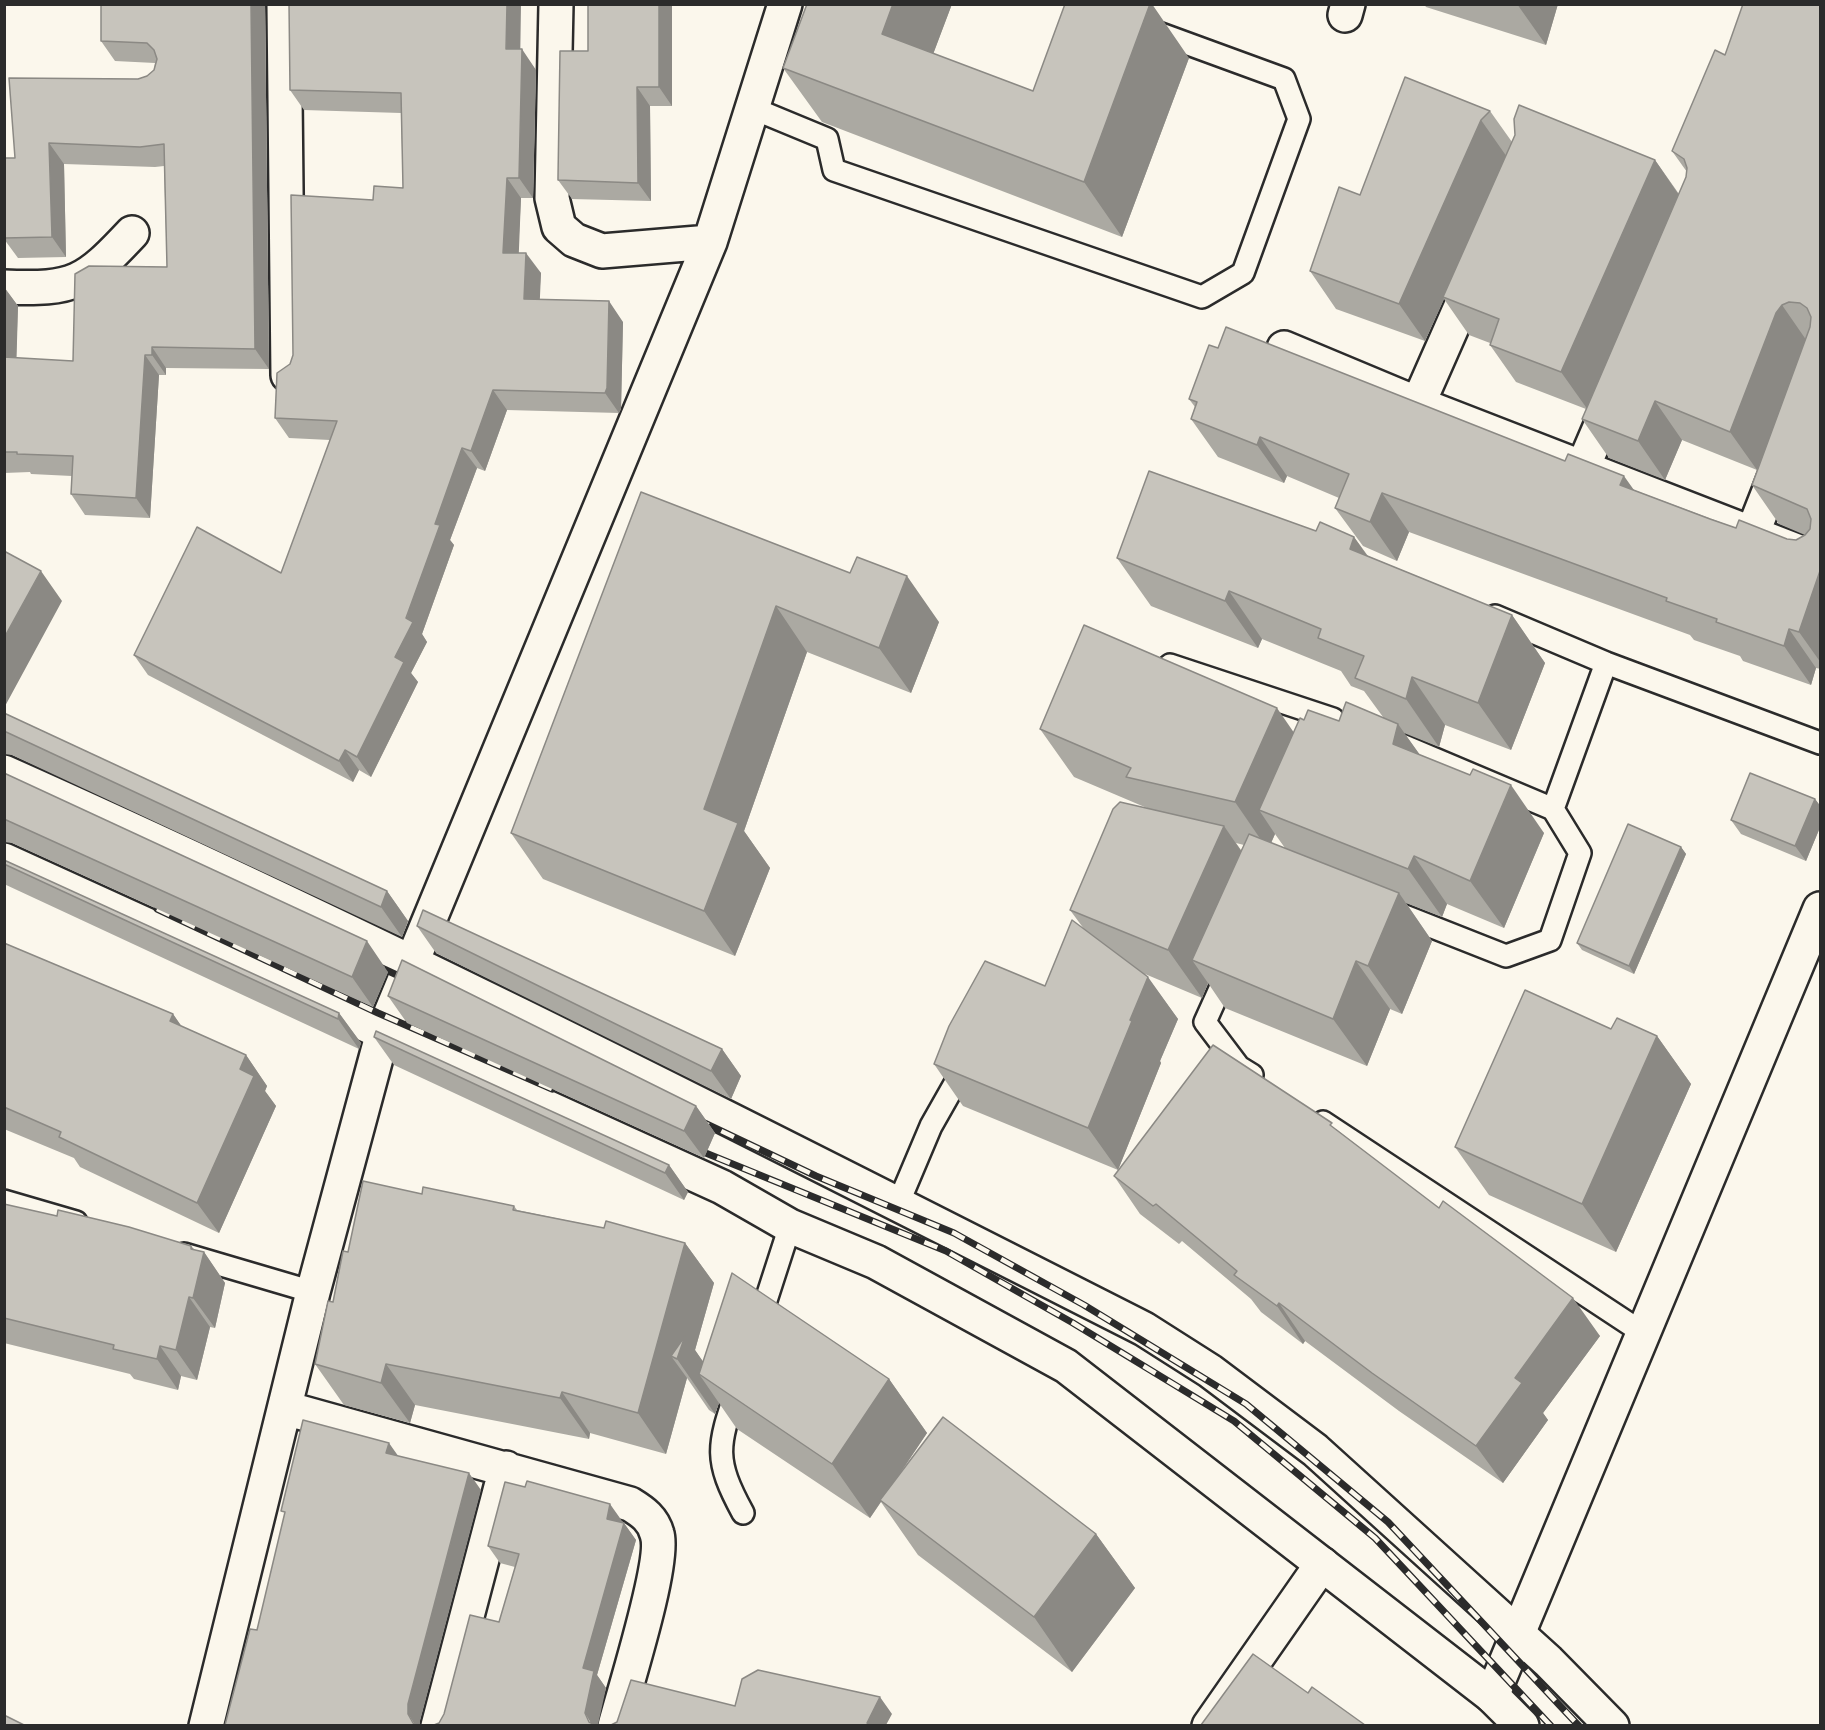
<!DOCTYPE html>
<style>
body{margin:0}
#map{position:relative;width:1825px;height:1730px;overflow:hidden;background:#fbf7ec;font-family:"Patrick Hand",sans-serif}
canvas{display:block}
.frame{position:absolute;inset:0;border:6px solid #2b2b2b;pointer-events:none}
</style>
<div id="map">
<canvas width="1825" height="1730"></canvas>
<div class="frame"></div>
</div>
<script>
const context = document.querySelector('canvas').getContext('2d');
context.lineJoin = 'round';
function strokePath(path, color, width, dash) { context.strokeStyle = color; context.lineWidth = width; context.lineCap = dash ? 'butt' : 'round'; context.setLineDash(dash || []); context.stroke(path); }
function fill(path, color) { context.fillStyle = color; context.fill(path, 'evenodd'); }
const service = new Path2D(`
 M752,108L827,139L834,170L1202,297L1243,273L1299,119L1284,79L1150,30
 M1495,616L1606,663L1820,743
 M1170,665L1333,719
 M1553,809L1606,663
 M1392,911L1506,956L1550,940L1580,853L1553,809L1392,741
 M1228,971L1205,1022L1239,1067L1252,1075
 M1323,1122L1643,1333
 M4,1201L76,1222
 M898,1204L931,1126L965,1066
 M184,1254L313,1292
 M759,1322L790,1226
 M737,1389C718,1446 713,1458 743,1513`);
const minor = new Path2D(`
 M284,4L288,375
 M556,4L552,198L559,227L574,240L602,251L710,242
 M1345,15L1348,4
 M4,287C75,290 85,283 132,233
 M1284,348L1418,404L1820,560
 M1418,404L1474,277
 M1583,467L1613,397
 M1753,532L1781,461
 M285,1408L630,1504C643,1512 653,1519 657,1534C666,1561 624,1691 615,1726
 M1492,1696L1820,909
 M206,1726L313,1292L383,1032L710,242L785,4
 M438,1726L506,1468
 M1209,1726L1322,1564`);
const tertiary = new Path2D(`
 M4,772C390,944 767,1138 1144,1329L1210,1371L1315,1450L1548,1661L1612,1726
 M4,860L722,1187L790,1226L876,1262L1066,1366L1492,1696L1522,1726`);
strokePath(service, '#2b2b2b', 26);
strokePath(minor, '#2b2b2b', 38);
strokePath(tertiary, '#2b2b2b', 38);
strokePath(service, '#fbf7ec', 21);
strokePath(minor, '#fbf7ec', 33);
strokePath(tertiary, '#fbf7ec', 33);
const rail = new Path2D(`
 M157,909L378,1013L552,1089
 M371,963L412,982
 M696,1119L816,1176L954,1233L1084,1305L1246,1404L1388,1522L1579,1726
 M691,1147L946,1251L1073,1323L1234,1421L1375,1538L1551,1726`);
strokePath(rail, '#2b2b2b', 7);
strokePath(rail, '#fbf7ec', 4.5, [14]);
fill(new Path2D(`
 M265,4L269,369L166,368V375H159L150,518L85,515L71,494L72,476L31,474L30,472L4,473V287L18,306L16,358L73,361L167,267L164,166L155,167L64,164L66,257L18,258L4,239L15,158L138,79L147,76L154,70L155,63L115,61L101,41Z
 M588,4H672V106H650L651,201L572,199L558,180L588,51Z
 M807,4H952L933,54L1033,91L1189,58L1122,237L822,122L783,68Z
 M1424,4H1558L1546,45L1426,7Z
 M1821,4V669L1816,668L1811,685L1743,661L1740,656L1694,640L1690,635L1409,532L1397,561L1363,546L1335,508L1339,498L1287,476L1284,483L1218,457L1191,419L1195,407L1189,399L1634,490L1736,528L1787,539L1796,540L1805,535L1779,524L1752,485L1757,470L1682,440L1665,480L1609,458L1582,419L1586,409L1516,382L1490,345V343L1469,335L1444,299L1425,341L1336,309L1310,271L1360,195L1490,111L1512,142L1655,160L1679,194L1686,177L1687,172L1672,151L1725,55Z
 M520,49L536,70L533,198H521L518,253L541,273L539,299L623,322L621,409L619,413L507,410L485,471L477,468L450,540L454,545L422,634L427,642L411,673L418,682L371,777L359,770L353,782L148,675L134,655L281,573L330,440L289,438L275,418L290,364L373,200L403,188L401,113L304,110L290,90Z
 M641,492L939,622L911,693L807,652L744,831L770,868L735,956L543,879L511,833Z
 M1316,531L1354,537L1368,556L1512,615L1545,663L1511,750L1445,725L1439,747L1404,733L1420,755L1544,833L1504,928L1447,904L1442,917L1406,903L1432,941L1402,1014L1390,1009L1367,1066L1225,1008L1208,983L1202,998L1145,974L1178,1019L1160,1061L1161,1063L1118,1170L963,1106L934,1064L1045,986L1084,929L1070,910L1147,808L1074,777L1040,729L1294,733L1304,720L1339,721L1383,717L1364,691L1351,686L1341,671L1262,639L1258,648L1151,606L1117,558ZM1275,834L1285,848L1271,843ZM1236,843L1244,845L1241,850Z
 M4,713L387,891L408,921L402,937L12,755L4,754Z
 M4,773L388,972L373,1007L12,843L4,842Z
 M1815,799L1821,807V825L1806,861L1741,834L1731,820Z
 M1681,847L1686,854L1634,974L1582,950L1577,943Z
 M4,860L339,1013L361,1043L359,1049L4,884Z
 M417,926L722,1049L741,1076L731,1099L436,953Z
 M4,943L173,1014L181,1026L246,1055L267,1086L265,1091L276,1106L219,1233L80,1167L74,1158L4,1129Z
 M388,996L696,1106L715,1133L704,1158L407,1023Z
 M1611,1029L1657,1036L1691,1084L1616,1252L1489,1195L1455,1147Z
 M374,1037L669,1165L688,1192L684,1200L394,1065Z
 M1336,1129L1600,1336L1543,1413L1548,1420L1503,1483L1399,1411L1305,1341L1303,1344L1261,1312L1251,1299L1182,1241L1179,1244L1140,1214L1114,1176Z
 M422,1194L514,1206L517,1210L604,1228L685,1243L714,1283L695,1350L703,1362L889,1379L927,1433L899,1475L1096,1534L1135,1588L1072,1672L918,1555L881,1502L870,1518L737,1429L719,1403L715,1414L709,1410L687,1378L666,1454L590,1433L589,1439L415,1405L410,1423L344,1405L315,1364L348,1252Z
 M4,1204L191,1246L195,1250L204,1252L225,1283L215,1328L210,1327L197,1380L181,1376L178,1390L134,1379L130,1374L4,1343Z
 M622,1521L636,1540L597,1675L606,1688L439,1723L499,1622L515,1567L500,1563L488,1546Z`), '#aba9a2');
fill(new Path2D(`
 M251,4H265L269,369L255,349Z
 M507,4H521L520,70L506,49Z
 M659,4H672V106L659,87Z
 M893,4H952L920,89L882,34Z
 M1150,4H1152L1189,58L1122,237L1084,182Z
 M1517,4H1558L1546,45Z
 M522,49L536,70L533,198L519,178Z
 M637,87L650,106L651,201L638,183Z
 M1481,120L1507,157L1443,297L1444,299L1425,341L1399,304Z
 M49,143L64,164L66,257L52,237Z
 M1655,160L1681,198L1588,410L1561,372Z
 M507,178L521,198L518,273L503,253Z
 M526,253L541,273L539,319L524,299Z
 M4,287L18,306L16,377L4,361Z
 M609,301L623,322L621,409L619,413L605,393Z
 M1782,305L1809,344L1757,470L1730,432L1776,313Z
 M152,347L166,368V375L152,355Z
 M145,355L159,375L150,518L136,498Z
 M493,390L507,410L485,471L471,451Z
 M1655,401L1682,440L1665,480L1638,441Z
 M1260,437L1287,476L1284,483L1257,445Z
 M462,448L477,468L450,540L454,545L422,634L427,642L411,673L418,682L371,777L357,757L395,657L435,524Z
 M1624,476L1651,514L1620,485Z
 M1382,493L1409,532L1397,561L1370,522Z
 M1354,537L1388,585L1350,549Z
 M1821,568V663L1799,632Z
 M41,571L62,601L4,708V638Z
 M907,576L939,622L911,693L879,648Z
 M1229,591L1262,639L1258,648L1225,601Z
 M776,606L807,652L744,831L770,868L735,956L704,911V809Z
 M1512,615L1545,663L1511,750L1478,703Z
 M1789,629L1816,668L1811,685L1784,646Z
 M1412,677L1445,725L1439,747L1406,699Z
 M1277,708L1310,756L1259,810L1275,834L1268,850L1235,802Z
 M1398,724L1432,772L1393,744Z
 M345,750L359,770L353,782L339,761Z
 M1511,785L1544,833L1504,928L1470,881Z
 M1815,799L1821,807V825L1806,861L1795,846Z
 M1224,826L1257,874L1192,960L1208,983L1202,998L1168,950Z
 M1681,847L1686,854L1634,974L1629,966Z
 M1414,856L1447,904L1442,917L1408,869Z
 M387,891L408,921L402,937L381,907Z
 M1399,893L1432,941L1402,1014L1368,966Z
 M367,941L388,972L373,1007L352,977Z
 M1356,961L1390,1009L1367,1066L1333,1019Z
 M1148,977L1178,1019L1160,1061L1161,1063L1118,1170L1088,1128L1130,1020Z
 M339,1013L361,1043L359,1049L338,1019Z
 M173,1014L194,1044L170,1021Z
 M1657,1036L1691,1084L1616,1252L1582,1204Z
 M722,1049L741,1076L731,1099L711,1071Z
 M246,1055L267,1086L265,1091L276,1106L219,1233L197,1203L240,1069Z
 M696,1106L715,1133L704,1158L684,1131Z
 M669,1165L688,1192L684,1200L665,1173Z
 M685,1243L714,1283L695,1350L723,1390L699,1374L719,1403L715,1414L677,1359L671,1356L687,1378L666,1454L638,1413Z
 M191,1246L202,1261L204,1252L225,1283L215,1328L193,1298L191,1249Z
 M189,1297L210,1327L197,1380L176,1350Z
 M1573,1298L1600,1336L1543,1413L1548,1420L1503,1483L1476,1446L1515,1378Z
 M1279,1303L1305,1341L1303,1344L1277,1306Z
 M160,1346L181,1376L178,1390L157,1359Z
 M386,1364L415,1405L410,1423L381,1383Z
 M889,1379L927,1433L870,1518L832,1464Z
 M562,1392L590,1433L589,1439L560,1398Z
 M389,1443L401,1460L386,1453Z
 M469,1473L481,1490L420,1721V1725H415L408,1714V1704Z
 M610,1504L622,1521L619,1536L607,1519Z
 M624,1523L636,1540L597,1675L606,1688L598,1725H592L585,1713L583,1668Z
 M1096,1534L1135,1588L1072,1672L1034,1617Z
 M880,1697L892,1714L886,1725H869L867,1723Z`), '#8b8984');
const building = new Path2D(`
 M101,4H251L255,349L152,347V355H145L136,498L71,494L73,456L17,454V452H4V357L73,361L75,274L89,266L167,267L164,144L140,147L49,143L52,237L4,238V158H15L9,78L138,79L147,76L154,70L157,59L154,50L147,43L101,41Z
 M289,4H507L506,49H522L519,178H507L503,253H526L524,299L609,301L607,388L605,393L493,390L471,451L462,448L435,524L440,525L406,618L413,622L395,657L404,662L357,757L345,750L339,761L134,655L197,527L281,573L337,421L275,418L277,373L290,364L293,355L291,195L373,200L374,186L403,188L401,93L290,90Z
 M588,4H659V87H637L638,183L558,180V177L560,51H588Z
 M807,4H893L882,34L1033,91L1065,4H1150L1084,182L783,68Z
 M1743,4H1821V568L1799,632L1789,629L1784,646L1716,622L1717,619L1666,601L1667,598L1382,493L1370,522L1335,508L1349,474L1260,437L1257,445L1191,419L1197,402L1189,399L1209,345L1218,348L1226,327L1565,461L1568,454L1624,476L1620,485L1710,519L1736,528L1739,520L1787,539L1796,540L1805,535L1810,529L1811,519L1807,509L1752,485L1810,327L1811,317L1807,308L1800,303L1789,302L1782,305L1776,313L1730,432L1655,401L1638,441L1582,419L1686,177L1687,168L1684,159L1672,151L1715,50L1725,55Z
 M1405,77L1490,111L1481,120L1399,304L1310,271L1339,187L1360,195Z
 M1519,105L1655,160L1561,372L1490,345L1499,319L1443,297L1515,135L1514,119Z
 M1149,471L1316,531L1320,522L1354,537L1350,549L1512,615L1478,703L1412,677L1406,699L1355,678L1364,656L1318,638L1321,629L1229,591L1225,601L1117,558Z
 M641,492L850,573L857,557L907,576L879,648L776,606L704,809L738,823L704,911L511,833Z
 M4,551L41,571L4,638Z
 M1084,625L1277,708L1235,802L1126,777L1131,768L1040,729Z
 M1346,702L1398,724L1393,744L1470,775L1473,769L1511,785L1470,881L1414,856L1408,869L1259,810L1300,718L1304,720L1308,710L1339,721Z
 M4,713L387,891L381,907L4,731Z
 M4,773L367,941L352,977L4,819Z
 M1750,773L1815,799L1795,846L1731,820Z
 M1120,802L1224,826L1168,950L1070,910L1113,809Z
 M1628,824L1681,847L1629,966L1577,943Z
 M1249,834L1399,893L1368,966L1356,961L1333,1019L1192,960Z
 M4,860L339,1013L338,1019L4,864Z
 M423,910L722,1049L711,1071L417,926Z
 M1072,920L1148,977L1130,1020L1132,1021L1088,1128L934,1064L949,1026L985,961L1045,986Z
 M4,943L173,1014L170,1021L246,1055L240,1069L254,1076L197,1203L59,1137L61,1132L4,1107Z
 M402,960L696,1106L684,1131L388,996Z
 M1525,990L1611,1029L1617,1018L1657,1036L1582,1204L1455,1147Z
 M376,1031L669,1165L665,1173L374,1037Z
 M1213,1045L1332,1123L1330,1125L1439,1208L1443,1201L1573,1298L1515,1378L1522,1383L1476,1446L1372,1373L1279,1303L1277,1306L1234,1275L1237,1271L1156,1204L1153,1206L1114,1176Z
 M363,1181L422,1194L423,1187L514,1206L513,1210L604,1228L606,1221L685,1243L638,1413L562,1392L560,1398L386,1364L381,1383L315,1364L328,1301L333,1302L343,1251L348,1252Z
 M4,1204L57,1216L58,1210L129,1227L191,1246V1249L204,1252L193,1298L189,1297L176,1350L160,1346L157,1359L113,1349L114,1345L4,1318Z
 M732,1273L889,1379L832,1464L699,1374Z
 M685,1336L677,1359L671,1356Z
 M943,1417L1096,1534L1034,1617L880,1500Z
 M303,1420L389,1443L386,1453L469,1473L408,1704V1714L413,1723L418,1725H225L250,1629L257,1630L285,1512L281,1511Z
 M527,1481L610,1504L607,1519L624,1523L583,1668L594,1671L585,1713L589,1722L595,1725H434L439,1723L444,1714L470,1615L499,1622L519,1554L488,1546L505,1482L525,1487Z
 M1253,1654L1308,1693L1312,1687L1365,1725H1201Z
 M758,1670L880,1697L867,1723L872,1725H611L617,1722L631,1680L735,1706L742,1679Z
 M4,1715L24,1725H4Z`);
fill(building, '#c7c4bc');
strokePath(building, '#8b8984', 1.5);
</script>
